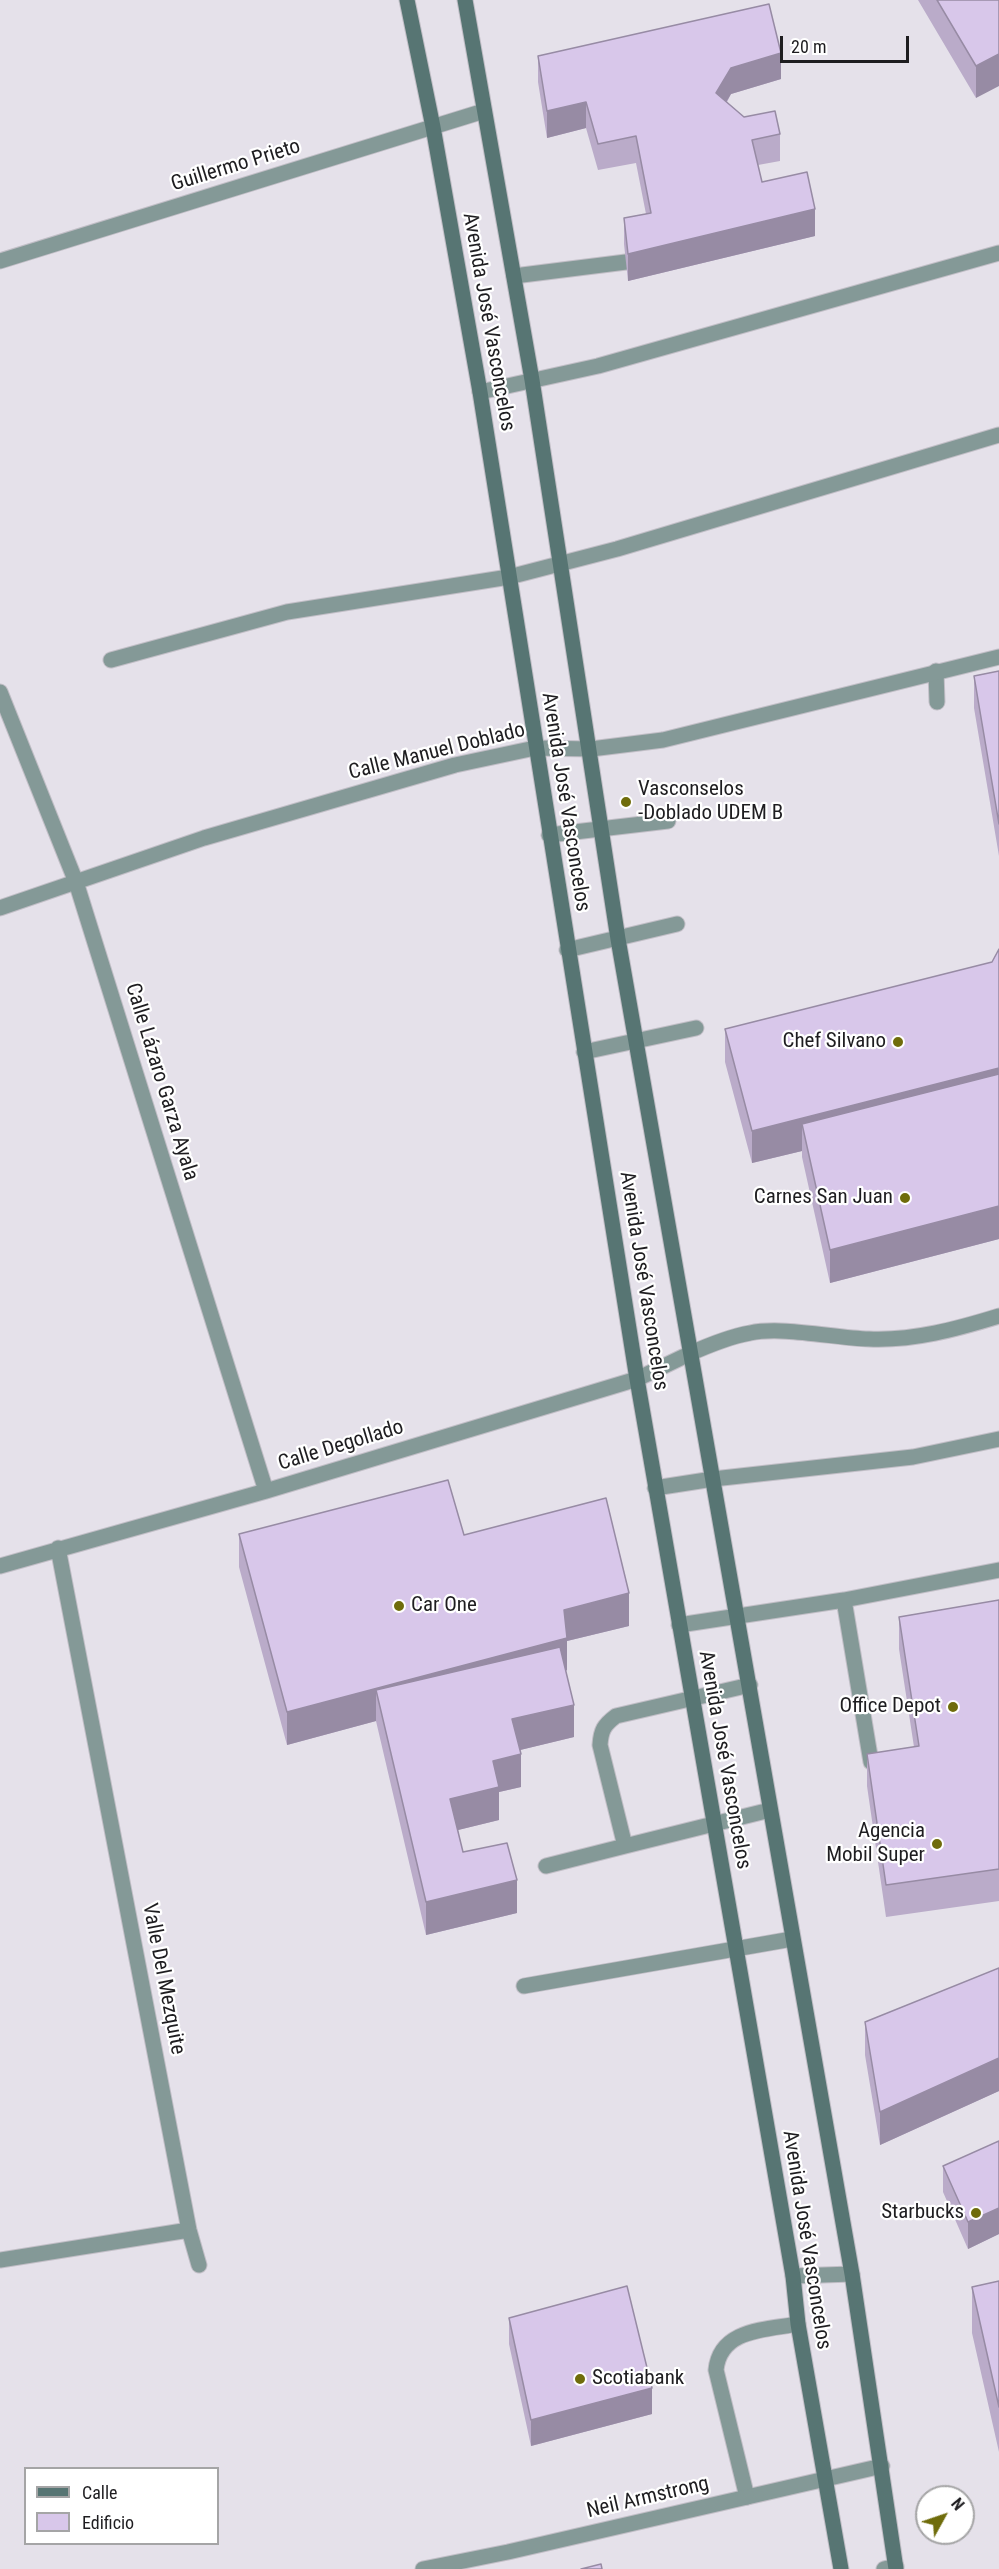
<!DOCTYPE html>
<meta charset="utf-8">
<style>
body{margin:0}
#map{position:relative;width:999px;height:2569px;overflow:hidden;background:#e5e1ea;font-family:"Roboto Condensed",sans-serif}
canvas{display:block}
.legend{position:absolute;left:24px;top:2467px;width:195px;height:78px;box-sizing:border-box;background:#fff;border:2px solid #a5a5a6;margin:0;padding:8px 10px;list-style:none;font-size:18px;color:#1e1d20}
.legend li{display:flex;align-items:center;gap:12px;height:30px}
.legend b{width:30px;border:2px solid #a5a5a6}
.north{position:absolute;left:915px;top:2485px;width:60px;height:60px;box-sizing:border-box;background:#fff;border:2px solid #a5a5a6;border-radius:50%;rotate:50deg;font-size:16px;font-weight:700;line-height:24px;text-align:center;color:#1e1d20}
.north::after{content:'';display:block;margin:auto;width:21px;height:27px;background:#6f6c0b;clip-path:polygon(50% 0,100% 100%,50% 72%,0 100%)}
.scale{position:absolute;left:780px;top:36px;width:129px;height:27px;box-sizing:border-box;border:3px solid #1e1d20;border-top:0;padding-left:8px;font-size:18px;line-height:21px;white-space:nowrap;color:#1e1d20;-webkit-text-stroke:4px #fff;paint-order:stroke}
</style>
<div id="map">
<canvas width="999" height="2569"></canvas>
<ul class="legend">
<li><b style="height:8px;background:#577573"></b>Calle</li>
<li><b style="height:16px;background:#d8c7ea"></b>Edificio</li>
</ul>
<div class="north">N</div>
<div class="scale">20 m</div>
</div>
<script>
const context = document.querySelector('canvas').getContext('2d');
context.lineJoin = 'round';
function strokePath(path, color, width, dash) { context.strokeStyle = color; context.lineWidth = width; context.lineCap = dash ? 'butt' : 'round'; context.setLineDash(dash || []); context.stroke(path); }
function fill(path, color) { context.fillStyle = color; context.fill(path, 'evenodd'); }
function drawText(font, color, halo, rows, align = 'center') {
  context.font = font + ' "Roboto Condensed",sans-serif'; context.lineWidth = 4.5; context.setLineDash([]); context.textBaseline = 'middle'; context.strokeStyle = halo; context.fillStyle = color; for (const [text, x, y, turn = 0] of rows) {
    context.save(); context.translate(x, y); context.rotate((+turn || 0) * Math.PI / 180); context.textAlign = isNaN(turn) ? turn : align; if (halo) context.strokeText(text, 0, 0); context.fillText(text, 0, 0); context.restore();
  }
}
const lane = new Path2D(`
 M514,276L626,262
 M480,392L598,366L999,253
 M111,660L287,612L509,577L617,549L999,435
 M936,671L937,702
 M549,835L668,821
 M567,950L677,924
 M584,1052L696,1028
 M689,1354C709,1345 728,1337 750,1333C782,1326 834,1338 869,1339C913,1341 957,1329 999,1316
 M844,1600L871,1762
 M679,1625L844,1600L999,1570
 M750,1685L616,1716C604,1725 601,1730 600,1745L625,1846L770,1810
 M546,1866L625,1846
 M524,1986L792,1939
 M793,2276L852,2274
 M747,2497L716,2370C720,2329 765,2330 798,2324
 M884,2569L896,2566`);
const street = new Path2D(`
 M0,261L484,111
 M0,692L76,882L266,1491
 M0,908L204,838L455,765L535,748L591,749L663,740L999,657
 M655,1488L713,1479L913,1457L999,1439
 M58,1548L189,2230L199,2265
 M0,1566L266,1491L637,1379L689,1354
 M0,2260L189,2230
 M423,2569L508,2552L882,2466`);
const secondary = new Path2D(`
 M407,0L433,127L480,392L637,1379L793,2276L798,2324L841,2569
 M465,0L532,380L618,939L852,2274L896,2569`);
strokePath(lane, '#c1bec6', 17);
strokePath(street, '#c1bec6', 17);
strokePath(secondary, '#c1bec6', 17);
strokePath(lane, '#849997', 15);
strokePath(street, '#849997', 15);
strokePath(secondary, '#577573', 15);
fill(new Path2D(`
 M918,0H999L976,98Z
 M538,56L781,79L731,94L727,102L744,117L780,134V161L758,165L762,182L815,236L628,281L624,244V218L646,214L636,163L598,170L586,128L547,138L538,82Z
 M999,671V856L974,708V676Z
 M999,949V1239L830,1283L802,1157V1151L752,1163L725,1062V1029L992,962Z
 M239,1534L464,1535L629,1626L567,1641V1670L566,1671L574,1737L520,1750L521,1787L499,1792V1820L458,1830L463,1852L517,1913L426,1935L376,1721L287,1745L239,1567Z
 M999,1600V1901L886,1917L867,1786V1754L914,1747L899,1649V1617Z
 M999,1968V2091L880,2145L865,2055V2022Z
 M999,2141V2234L968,2249L943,2192V2166Z
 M999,2281V2452L972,2333V2287Z
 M509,2318L652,2414L531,2446L509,2344Z`), '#baabc9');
fill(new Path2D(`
 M781,53V79L731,94L716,119V93L731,68Z
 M999,54V86L976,98V66Z
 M586,102V128L547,138V111Z
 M815,209V236L628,281V254Z
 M999,1068V1101L802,1124V1151L752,1163V1131Z
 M999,1206V1239L830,1283V1250Z
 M629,1593V1626L567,1641V1670L383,1719L376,1690V1721L287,1745V1712L564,1610Z
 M574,1705V1737L512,1752V1719Z
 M521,1754V1787L499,1792V1820L450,1832V1799L493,1761Z
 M517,1880V1913L426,1935V1902Z
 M999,2058V2091L880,2145V2112Z
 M999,2208V2234L968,2249V2222Z
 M652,2388V2414L531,2446V2420Z`), '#978ba4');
const building = new Path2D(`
 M937,0H999V54L976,66Z
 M769,4L781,53L731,68L716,93L744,117L775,111L780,134L752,140L762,182L807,172L815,209L628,254L624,218L651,213L636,136L598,144L586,102L547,111L538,56Z
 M999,671V824L974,676Z
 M999,949V1068L752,1131L725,1029L992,962Z
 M999,1074V1206L830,1250L802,1124Z
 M448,1480L464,1535L606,1498L629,1593L564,1610L567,1638L287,1712L239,1534Z
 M999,1600V1869L886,1885L867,1754L919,1746L899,1617Z
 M560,1647L574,1705L512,1719L521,1754L493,1761L499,1787L450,1799L463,1852L507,1843L517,1880L426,1902L376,1690Z
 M999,1968V2058L880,2112L865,2022Z
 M999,2141V2208L968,2222L943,2166Z
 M999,2281V2407L972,2287Z
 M627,2286L652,2388L531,2420L509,2318Z
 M601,2564L602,2569H581Z`);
fill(building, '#d8c7ea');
strokePath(building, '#978ba4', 1.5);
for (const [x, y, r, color] of [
 [626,802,6,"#6f6c0b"],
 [898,1042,6,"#6f6c0b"],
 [905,1198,6,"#6f6c0b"],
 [399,1606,6,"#6f6c0b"],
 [953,1707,6,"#6f6c0b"],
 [937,1844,6,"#6f6c0b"],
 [976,2213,6,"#6f6c0b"],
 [580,2379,6,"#6f6c0b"]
]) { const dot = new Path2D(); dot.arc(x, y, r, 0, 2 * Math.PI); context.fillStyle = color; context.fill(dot); strokePath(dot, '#fff', 2); }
drawText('21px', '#1e1d20', '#fff', [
 ["Guillermo Prieto",236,166,-17],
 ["Avenida José Vasconcelos",488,322,80],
 ["Calle Manuel Doblado",437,752,-14],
 ["Avenida José Vasconcelos",565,802,81],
 ["Calle Lázaro Garza Ayala",161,1082,73],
 ["Avenida José Vasconcelos",643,1281,81],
 ["Calle Degollado",341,1446,-17],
 ["Avenida José Vasconcelos",724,1760,80],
 ["Valle Del Mezquite",163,1979,79],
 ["Avenida José Vasconcelos",806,2240,81],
 ["Neil Armstrong",648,2498,-13]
]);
drawText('21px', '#1e1d20', '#fff', [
 ["Vasconselos",638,790,"left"],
 ["-Doblado UDEM B",638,814,"left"],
 ["Chef Silvano",886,1042],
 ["Carnes San Juan",893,1198],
 ["Car One",411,1606,"left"],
 ["Office Depot",941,1707],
 ["Agencia",925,1832],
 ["Mobil Super",925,1856],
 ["Starbucks",964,2213],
 ["Scotiabank",592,2379,"left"]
], 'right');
</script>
